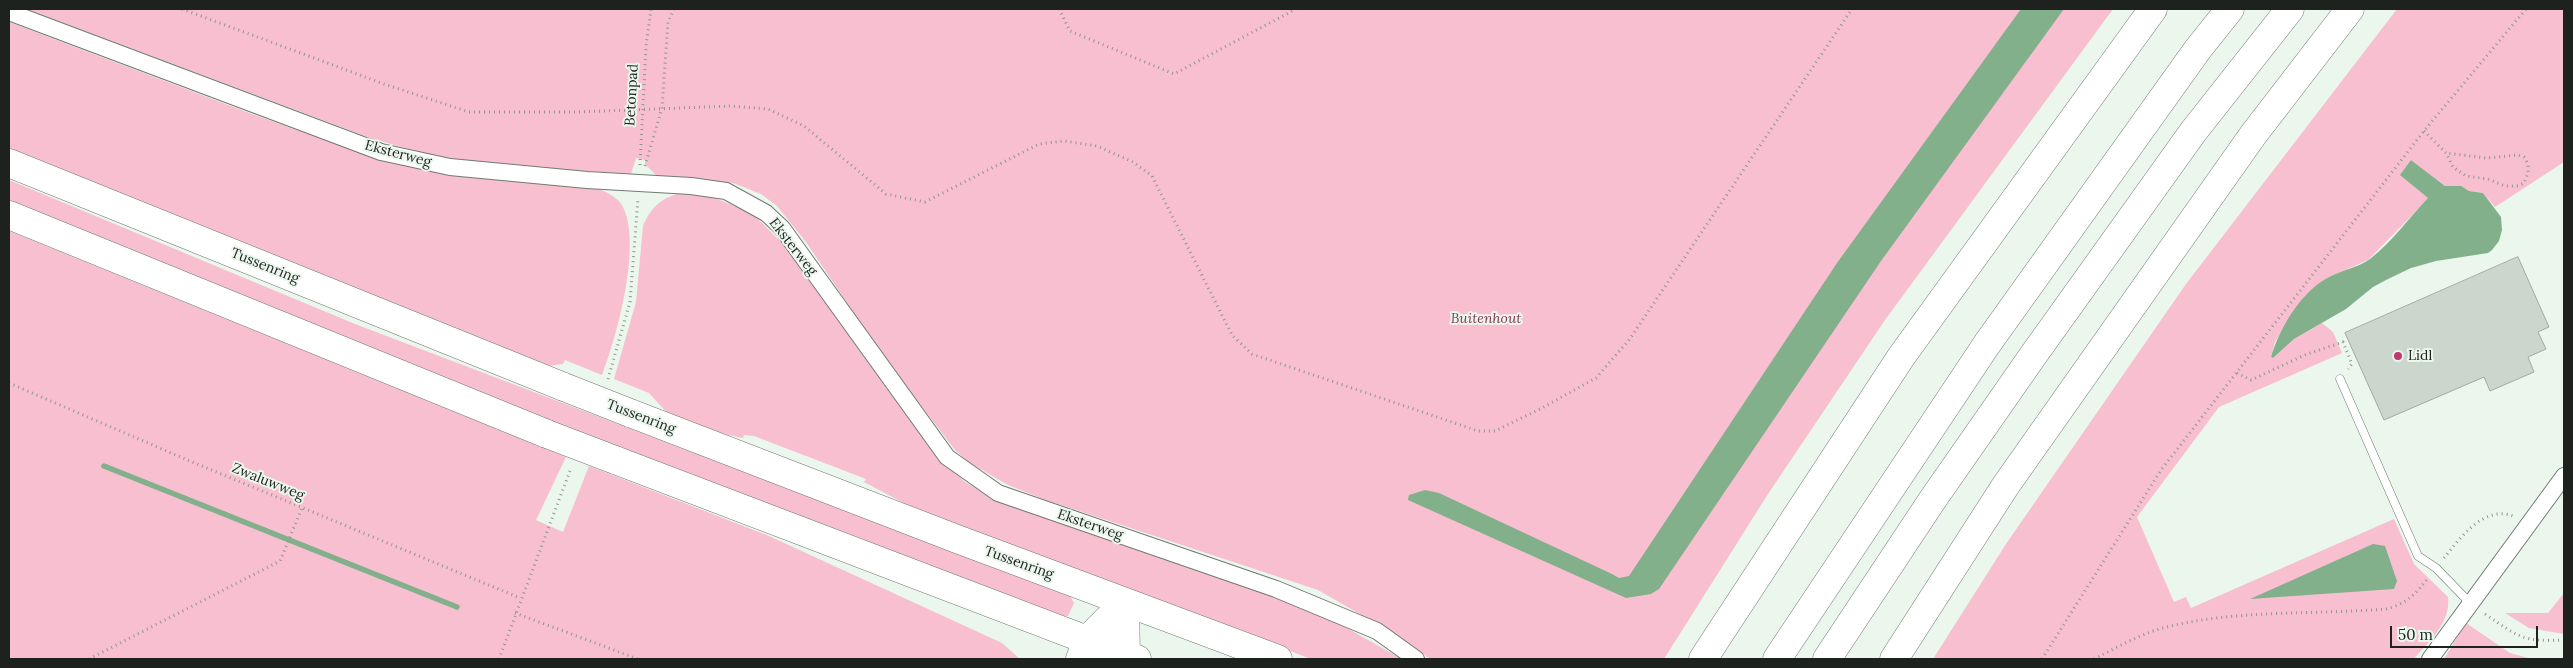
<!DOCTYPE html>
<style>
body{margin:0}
#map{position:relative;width:2573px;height:668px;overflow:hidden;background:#ebf6ed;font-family:Lora,serif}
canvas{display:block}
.frame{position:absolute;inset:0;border:10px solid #1e221f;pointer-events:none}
.scale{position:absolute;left:2390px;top:626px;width:148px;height:22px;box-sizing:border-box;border:2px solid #1e221f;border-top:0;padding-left:6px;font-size:15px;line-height:18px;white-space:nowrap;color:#1e221f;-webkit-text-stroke:4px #ebf6ed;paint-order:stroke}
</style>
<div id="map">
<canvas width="2573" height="668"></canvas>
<div class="frame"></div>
<div class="scale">50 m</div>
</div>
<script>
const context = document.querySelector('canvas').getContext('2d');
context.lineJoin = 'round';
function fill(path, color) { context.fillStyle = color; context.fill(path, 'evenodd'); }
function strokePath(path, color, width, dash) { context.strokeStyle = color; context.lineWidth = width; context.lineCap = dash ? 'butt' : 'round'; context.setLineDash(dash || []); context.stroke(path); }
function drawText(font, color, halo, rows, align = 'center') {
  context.font = font + ' Lora,serif'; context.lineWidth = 4; context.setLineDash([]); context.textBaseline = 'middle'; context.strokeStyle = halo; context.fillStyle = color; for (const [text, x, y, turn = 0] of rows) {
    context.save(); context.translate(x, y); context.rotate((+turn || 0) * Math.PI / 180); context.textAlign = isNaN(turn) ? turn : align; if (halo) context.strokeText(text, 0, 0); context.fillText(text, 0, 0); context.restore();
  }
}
fill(new Path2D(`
 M26,9H2113L1885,320L1768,494L1664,659H1430L1384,628L1318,590L1046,500L1008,485L970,463L955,450L885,359L806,242L777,206L761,194L733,183L658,177L645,164V160L636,158L631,174L458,163L373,139Z
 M2397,9H2564V162L2495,207L2483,193L2469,191L2461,187L2445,186L2411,160L2429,198L2368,260L2329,277L2295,310L2275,342L2271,357L2273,358L2294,339L2322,323L2333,332L2342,353L2219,407L2137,517L2174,602L2186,597L2191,608L2394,519L2414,564L2448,597C2451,623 2429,641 2414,659H1933L2006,544L2186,284Z
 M9,22L252,114L387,162L487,179L599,189C608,193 619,198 623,207C642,245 617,336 602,375L565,360L563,364L540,367L9,158Z
 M9,180L355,324L1070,596L1074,603L1068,616L1059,617L997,599L9,207Z
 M682,193L715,198L753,214L783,244L951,469L965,482L992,497L1286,600L1343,626L1402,659H1311L915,509L864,482L866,479L754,436L744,435L743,438L714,432L670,416L649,393L614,379L636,302L643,226C651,207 662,197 682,193Z
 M9,231L566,457L536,520L563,532L589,466L769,536L1002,643L1020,659H9Z
 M2564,593V634L2529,628L2505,613H2548Z
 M2466,623L2510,653L2532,659H2444Z`), '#f8bfd0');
fill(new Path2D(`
 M2021,9H2064L1881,261L1659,589L1651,594L1626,598L1408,500L1409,495L1425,490L1439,493L1612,574L1619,578L1629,576L1837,263Z
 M2411,160L2445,186H2461L2469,191L2483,193L2501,217L2502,230L2499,241L2492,250L2488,253L2436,261L2411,268L2386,280L2373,287L2346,309L2294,339L2273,358L2271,357C2280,327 2302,290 2331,276C2343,270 2359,267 2370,259C2391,243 2409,218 2428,198L2400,175Z
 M2373,544L2385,546L2397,581L2394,589L2250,599Z`), '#82b08b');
strokePath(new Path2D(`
 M104,466L457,607`), '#82b08b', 5.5);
const building = new Path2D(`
 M2518,257L2549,327L2538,332L2546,349L2528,357L2534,372L2490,391L2484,377L2384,420L2345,333Z`);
fill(building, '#cbd6cd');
strokePath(building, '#a0aaa1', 1);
const lane = new Path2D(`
 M2340,379L2418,556L2436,568L2471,604`);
const street = new Path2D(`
 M9,12L381,152L450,167L587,180L691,186L726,191L766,213L782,228L947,457L998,493L1276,589L1377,631L1416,659
 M2430,659L2564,476`);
const highway = new Path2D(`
 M9,163L564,387
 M9,215L547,434
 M630,413L957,539L1278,659
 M615,460L1137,659
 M1125,602L1126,659
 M1080,659L1087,640L1125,602
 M1703,659L1901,357L2153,9
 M1777,659L1987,344L2198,49L2230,9
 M1827,659L1933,499L2032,357L2193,132L2290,9
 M1894,659L2006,485L2253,135L2350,9`);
strokePath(lane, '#707a72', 9);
strokePath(street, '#707a72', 18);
strokePath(highway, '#707a72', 29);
strokePath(new Path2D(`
 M182,9L384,84L469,112H578L731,106L768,109L804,126L886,194L925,202L1039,144L1064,141L1097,146L1133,162L1152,176L1232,335L1252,354L1478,431H1495L1542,408L1596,378L1629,340L1852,9
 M1059,9L1070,31L1174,74L1296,9
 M2424,131L2446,153L2453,167L2466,176L2488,179L2505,186H2518L2524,183L2528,173V164L2524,157L2518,155L2486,158L2446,153
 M640,165L646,46L651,9
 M645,166L662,108L668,22L674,9
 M2237,373L2251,380L2307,354L2343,342L2352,364L2348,369
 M608,379L630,302L638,199
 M9,383L185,459L520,598
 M2444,558C2460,538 2484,505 2513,516
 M515,613L638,659
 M2485,614C2519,637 2522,642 2564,640
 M89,659L280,561L302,508
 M499,659L571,468
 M2042,659L2161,470L2424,131L2526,9
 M2094,659C2116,648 2138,635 2163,628C2235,609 2312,615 2386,609C2406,604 2416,594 2428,578`), '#8f9690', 3, [1, 4]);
strokePath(lane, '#fff', 8);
strokePath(street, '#fff', 16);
strokePath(highway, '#fff', 28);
const highwayBridge = new Path2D(`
 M564,387L630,413
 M547,434L615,460`);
strokePath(highwayBridge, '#707a72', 29, []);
strokePath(highwayBridge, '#fff', 28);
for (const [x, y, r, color] of [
 [2398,356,5,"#c13872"]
]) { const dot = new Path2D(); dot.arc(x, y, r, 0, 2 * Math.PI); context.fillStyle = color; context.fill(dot); strokePath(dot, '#ebf6ed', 2); }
drawText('14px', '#1e221f', '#ebf6ed', [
 ["Betonpad",632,95,-87],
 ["Eksterweg",398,154,15],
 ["Eksterweg",793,247,52],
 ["Tussenring",265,266,22],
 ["Tussenring",641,417,21],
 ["Zwaluwweg",268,482,22],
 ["Eksterweg",1090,525,19],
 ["Tussenring",1019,563,20]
]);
drawText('italic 14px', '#833b55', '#ebf6ed', [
 ["Buitenhout",1486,319]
]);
drawText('14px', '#1e221f', '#ebf6ed', [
 ["Lidl",2408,356]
], 'left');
</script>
